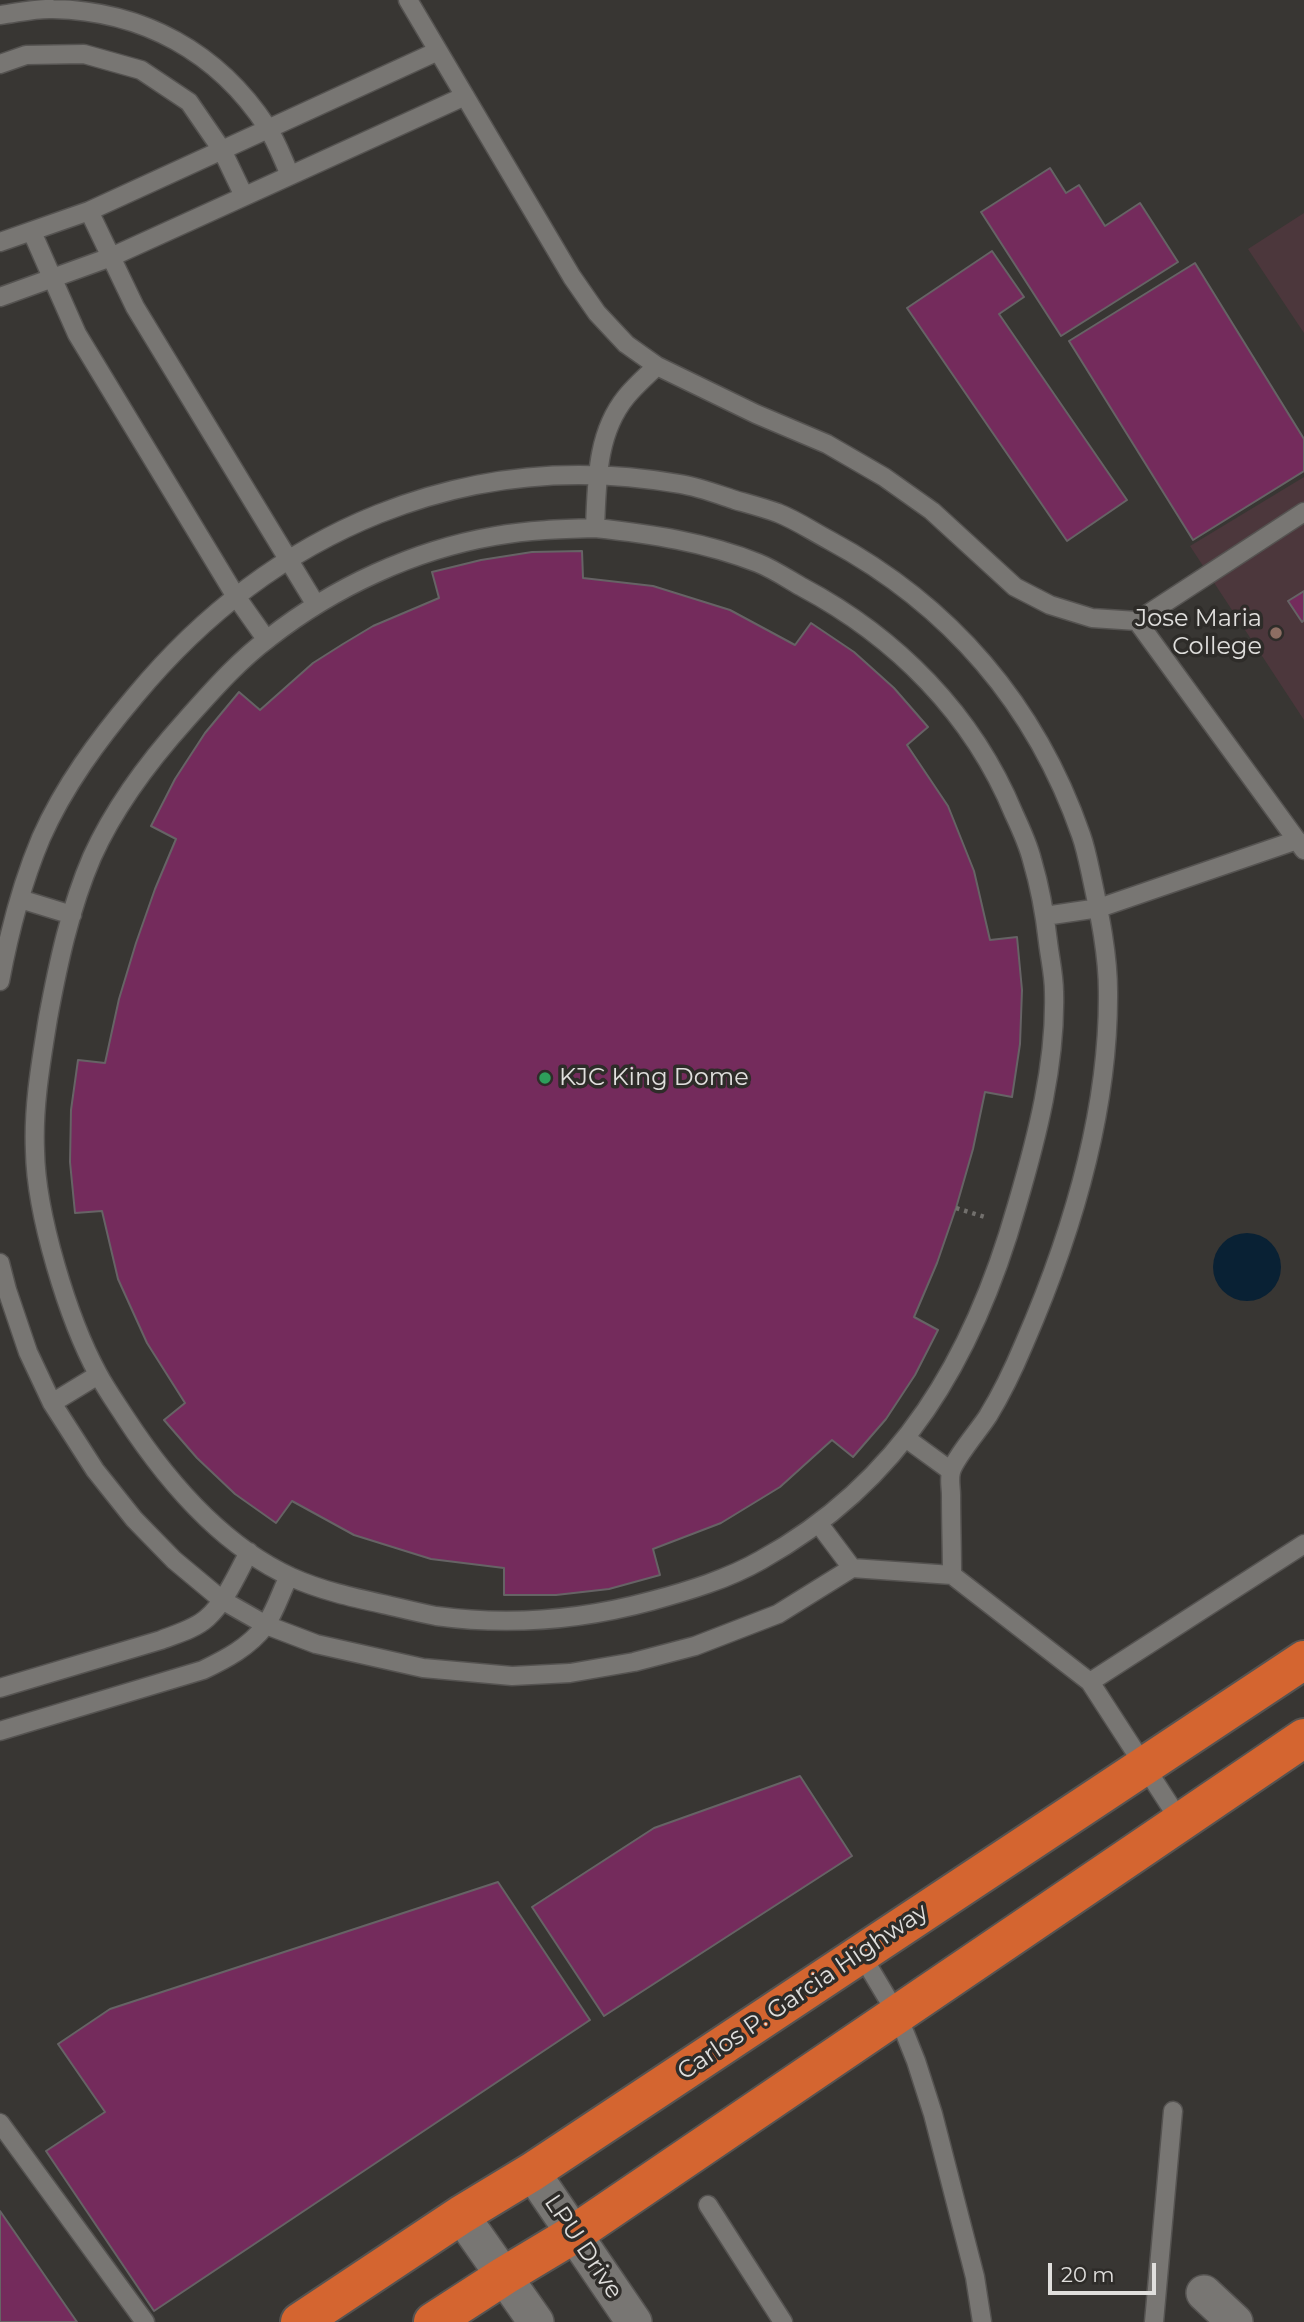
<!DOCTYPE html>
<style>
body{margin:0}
#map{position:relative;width:1304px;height:2322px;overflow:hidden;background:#383633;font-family:Montserrat,sans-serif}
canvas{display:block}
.scale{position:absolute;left:1048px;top:2263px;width:108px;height:32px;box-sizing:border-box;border:4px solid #e0dfdd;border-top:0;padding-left:9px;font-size:21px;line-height:24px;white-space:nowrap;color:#e0dfdd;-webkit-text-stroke:5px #2e2c29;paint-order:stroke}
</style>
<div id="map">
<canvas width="1304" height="2322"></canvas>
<div class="scale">20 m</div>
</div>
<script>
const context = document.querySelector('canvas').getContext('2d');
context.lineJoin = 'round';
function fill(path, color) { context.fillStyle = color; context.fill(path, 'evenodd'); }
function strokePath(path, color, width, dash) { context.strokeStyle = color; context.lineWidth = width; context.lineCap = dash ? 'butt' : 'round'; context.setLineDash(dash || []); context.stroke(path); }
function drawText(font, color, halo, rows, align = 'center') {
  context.font = font + ' Montserrat,sans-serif'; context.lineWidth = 7; context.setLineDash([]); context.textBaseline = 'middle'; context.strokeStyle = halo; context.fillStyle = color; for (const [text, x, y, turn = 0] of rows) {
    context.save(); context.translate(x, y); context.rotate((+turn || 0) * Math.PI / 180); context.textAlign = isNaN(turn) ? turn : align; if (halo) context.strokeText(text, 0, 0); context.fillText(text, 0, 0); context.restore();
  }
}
fill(new Path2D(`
 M1304,213V333L1248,249Z
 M1304,477V720L1190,546Z`), '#4c373c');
fill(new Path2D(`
 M1213 1267a34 34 0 1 1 68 0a34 34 0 1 1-68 0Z`), '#092134');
const building = new Path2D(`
 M1050,168L1066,193L1079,185L1105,226L1140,203L1178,262L1061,336L981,212Z
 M992,251L1024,297L999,314L1127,500L1067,541L907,308Z
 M1195,263L1304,439V471L1193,540L1069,341Z
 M582,551L583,578L653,586L730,610L795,645L811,623L854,652L894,688L928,727L907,745L948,806L974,871L990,940L1017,937L1022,990L1020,1044L1012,1097L985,1092L973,1149L956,1208L937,1263L914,1317L938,1330L915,1375L886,1419L853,1457L832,1440L780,1487L721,1523L653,1549L660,1575L609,1589L556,1595H504V1568L431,1559L354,1535L292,1501L276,1523L235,1494L197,1458L164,1420L185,1403L147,1343L118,1279L102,1211L75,1213L70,1162L71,1110L78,1060L105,1063L119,999L136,943L155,889L176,839L151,826L175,779L205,733L239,692L260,710L313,663L343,644L373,626L439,598L432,572L481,560L532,552Z
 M1304,591V620L1302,622L1288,601Z
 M800,1776L852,1856L604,2016L532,1907L654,1828Z
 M498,1882L590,2020L154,2311L46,2151L105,2112L58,2044L110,2009Z
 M0,2211L77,2322H0Z`);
fill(building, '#742b5c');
strokePath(building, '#666365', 2);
const lane = new Path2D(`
 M408,0L572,277L597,313L626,344L657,366L756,414L827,444L884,477L932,511L1015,587L1050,605L1092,618L1137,621L1304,512
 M0,15C17,13 36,8 53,9C143,11 218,52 267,127C277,142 283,160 290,175
 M0,64L26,55L84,54L141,70L189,102L222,150L244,196
 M89,211L135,307L316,605
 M32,232L77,334L235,595L266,639
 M0,242L89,211L438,51
 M0,297L111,257L465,96
 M595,528C651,534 705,542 758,563C773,569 788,579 802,587C896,637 973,714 1014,814C1021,829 1028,844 1032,860C1040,887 1045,915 1048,942C1050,959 1054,975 1054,992C1056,1064 1037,1137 1017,1205C974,1357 902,1482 761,1560C728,1579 688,1591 651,1601C581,1620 509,1626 436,1616C420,1613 404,1609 387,1605C355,1598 322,1591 291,1577C221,1545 166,1480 125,1417C116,1403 106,1389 98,1374C68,1319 36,1214 35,1151C33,1106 41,1062 48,1018C58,964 70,908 92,857C115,806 149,761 186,720C212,691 238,661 269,638C334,587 414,550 495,536C529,530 561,529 595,528Z
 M595,528C597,483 596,434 626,397C635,386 646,376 657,366
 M1137,621L1304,850
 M20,899L72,915
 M1045,916L1099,908L1297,840
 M0,981C9,933 22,883 41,838C64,786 98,740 135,696C272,531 466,446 680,484C699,487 717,494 735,500C749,504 764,508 778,513C796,520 812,531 829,540C950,605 1036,705 1081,835C1086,849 1089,865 1092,879C1100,916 1108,955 1108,992C1109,1111 1071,1236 1024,1344C1014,1368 1002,1393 988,1416C979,1430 954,1459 951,1472C949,1480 951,1488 951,1495C951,1522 952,1548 952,1575
 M0,1263L7,1290L28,1352L52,1403L95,1470L134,1519L174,1560L222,1600L266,1625L316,1644L423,1668L512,1676L570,1673L634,1662L695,1646L778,1614L852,1568L952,1575L1090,1682L1180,1821
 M52,1403L98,1375
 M907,1439L951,1471
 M819,1524L852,1568
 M1090,1682L1304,1544
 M0,1688L161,1640C176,1634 195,1629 207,1618C226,1601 237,1574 249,1552
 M0,1731L203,1670C226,1659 249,1647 265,1626C275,1612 281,1592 289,1576
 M861,1954L898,2016L916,2061L933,2114L975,2277L982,2322
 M0,2123L145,2322
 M708,2205L783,2322
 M1154,2322L1173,2111`);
const street = new Path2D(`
 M532,2172L634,2322
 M461,2215L536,2322
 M1204,2293L1235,2322`);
const highway = new Path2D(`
 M300,2322L461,2215L532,2172L1304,1660
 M433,2322L504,2276L574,2234L1304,1738`);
strokePath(lane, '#555351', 21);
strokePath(street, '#555351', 38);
strokePath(highway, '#555351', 42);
strokePath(new Path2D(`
 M956,1208L985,1217`), '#72706d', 4.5, [3.5, 5]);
strokePath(lane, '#787673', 18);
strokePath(street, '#787673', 35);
strokePath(highway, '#d46530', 38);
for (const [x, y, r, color] of [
 [1276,633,7,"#8d6e63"],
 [545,1078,7,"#2e9e5b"]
]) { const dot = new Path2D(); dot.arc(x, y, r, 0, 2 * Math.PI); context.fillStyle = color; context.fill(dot); strokePath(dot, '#2e2c29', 2.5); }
drawText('24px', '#e0dfdd', '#2e2c29', [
 ["Jose Maria",1262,619],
 ["College",1262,647],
 ["KJC King Dome",559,1078,"left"]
], 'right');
drawText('24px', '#e0dfdd', '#2e2c29', [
 ["Carlos P. Garcia Highway",803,1992,-34],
 ["LPU Drive",583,2247,56]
]);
</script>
